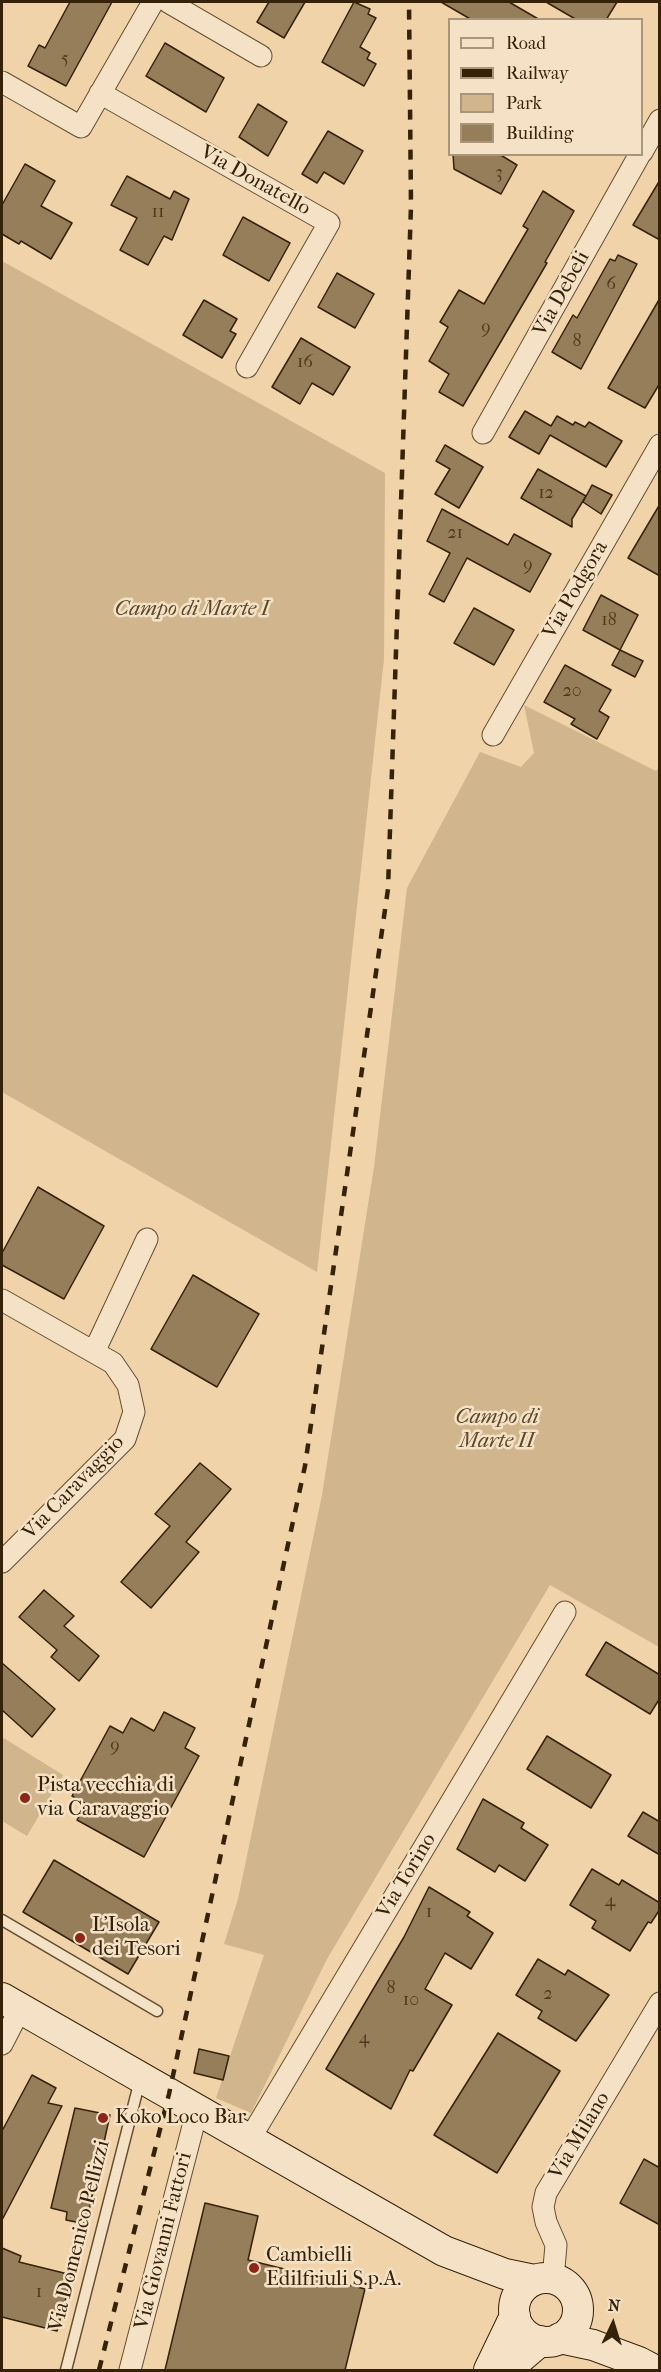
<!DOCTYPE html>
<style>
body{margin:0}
#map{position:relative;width:661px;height:2372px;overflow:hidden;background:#f0d3a8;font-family:"IM FELL French Canon",serif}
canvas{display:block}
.frame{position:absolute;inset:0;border:3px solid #362208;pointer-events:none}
.legend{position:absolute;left:448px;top:18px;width:195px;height:138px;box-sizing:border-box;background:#f5e2c6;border:2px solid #a9957a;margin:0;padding:8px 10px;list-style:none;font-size:18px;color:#362208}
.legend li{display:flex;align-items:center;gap:12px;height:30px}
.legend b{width:30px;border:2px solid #a9957a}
.north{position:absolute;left:583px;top:2294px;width:60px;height:60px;-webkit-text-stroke:4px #f5e2c6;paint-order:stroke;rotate:4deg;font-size:16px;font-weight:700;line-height:24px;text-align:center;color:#362208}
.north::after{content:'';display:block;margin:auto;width:21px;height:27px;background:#362208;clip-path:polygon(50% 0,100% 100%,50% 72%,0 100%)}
</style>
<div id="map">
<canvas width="661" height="2372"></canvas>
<div class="frame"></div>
<ul class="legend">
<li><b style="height:8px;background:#f5e2c6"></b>Road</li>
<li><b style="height:8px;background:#362208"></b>Railway</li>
<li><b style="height:16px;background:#d0b58d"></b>Park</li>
<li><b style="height:16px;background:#977e5b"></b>Building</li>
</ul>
<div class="north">N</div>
</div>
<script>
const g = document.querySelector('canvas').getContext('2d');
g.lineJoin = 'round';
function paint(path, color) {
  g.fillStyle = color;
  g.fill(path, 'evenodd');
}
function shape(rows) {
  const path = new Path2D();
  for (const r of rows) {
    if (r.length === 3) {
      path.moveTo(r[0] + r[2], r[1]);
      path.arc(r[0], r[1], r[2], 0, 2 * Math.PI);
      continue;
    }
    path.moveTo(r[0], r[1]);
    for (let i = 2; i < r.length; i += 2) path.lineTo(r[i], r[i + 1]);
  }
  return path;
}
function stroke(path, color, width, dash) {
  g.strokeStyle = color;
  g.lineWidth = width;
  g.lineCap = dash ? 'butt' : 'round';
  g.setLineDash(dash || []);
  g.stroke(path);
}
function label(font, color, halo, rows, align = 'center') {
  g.font = font + ' "IM FELL French Canon",serif';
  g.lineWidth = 5;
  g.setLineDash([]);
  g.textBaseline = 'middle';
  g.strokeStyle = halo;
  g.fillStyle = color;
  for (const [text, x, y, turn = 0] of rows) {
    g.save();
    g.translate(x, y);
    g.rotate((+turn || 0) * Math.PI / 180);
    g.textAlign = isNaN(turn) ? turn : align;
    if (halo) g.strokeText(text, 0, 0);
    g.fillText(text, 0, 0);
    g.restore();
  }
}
const green = shape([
 [2,261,385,473,384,659,317,1272,2,1092],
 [524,705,656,771,659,767,659,1647,550,1585,327,1959,251,2113,216,2098,264,1955,224,1944,238,1899,322,1495,374,1167,407,888,480,752,521,767,534,753],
 [2,1737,63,1775,27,1836,2,1821]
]);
const building = shape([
 [70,2,112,2,66,86,28,66,39,45,45,48,70,2],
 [269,2,305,2,284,38,257,22,269,2],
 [354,2,370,9,368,14,376,18,360,47,370,53,367,59,376,64,364,86,322,62,354,2],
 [441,2,509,2,540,20,472,20,441,2],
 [546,2,617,2,606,20,577,20,546,2],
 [165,43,224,78,206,112,146,76,165,43],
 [258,104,287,122,268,156,239,137,258,104],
 [328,131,363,151,344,184,324,172,317,183,302,174,328,131],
 [453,154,499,154,517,165,501,194,454,169,453,154],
 [25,164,55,181,41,206,72,223,51,259,21,241,19,244,2,234,2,205,25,164],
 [127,176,170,199,174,191,189,199,172,240,164,236,148,265,120,250,137,218,111,205,127,176],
 [660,180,660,240,633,225,660,180],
 [543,191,574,211,545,262,547,263,463,406,439,392,449,374,429,361,448,327,440,322,459,290,484,304,528,229,523,226,543,191],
 [243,217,290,243,269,281,223,255,243,217],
 [618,255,637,264,581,369,552,352,573,315,577,318,610,259,615,261,618,255],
 [337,273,374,294,355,328,318,307,337,273],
 [660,298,660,383,645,408,608,388,660,298],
 [204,300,237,319,230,331,236,334,222,358,183,335,204,300],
 [301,338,350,367,333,395,312,383,300,404,272,387,301,338],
 [525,411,551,426,557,416,573,425,575,422,585,427,589,422,622,441,606,467,550,435,539,454,509,437,525,411],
 [445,445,483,467,459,508,435,494,450,469,436,461,445,445],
 [538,469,586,496,572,519,572,527,521,498,538,469],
 [592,485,612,495,601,514,583,502,592,485],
 [660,504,660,576,628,558,660,504],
 [442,509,508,545,514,534,551,554,530,592,467,558,444,602,429,594,450,553,427,541,442,509],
 [601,595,638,615,620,650,583,630,601,595],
 [474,608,514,630,494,665,454,643,474,608],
 [620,650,643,661,635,677,612,665,620,650],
 [565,665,611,690,599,711,609,717,597,739,571,724,575,719,544,702,565,665],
 [38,1187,104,1226,64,1299,2,1265,2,1253,38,1187],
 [193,1275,259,1314,217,1387,151,1349,193,1275],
 [200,1463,231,1489,186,1542,199,1552,151,1608,121,1582,170,1526,155,1514,200,1463],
 [44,1590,74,1616,64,1626,99,1656,79,1681,51,1657,57,1650,19,1617,44,1590],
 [606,1642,660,1675,660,1698,650,1714,586,1675,606,1642],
 [2,1663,55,1709,32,1737,2,1710,2,1663],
 [164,1712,195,1728,185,1748,199,1756,144,1857,77,1820,86,1804,72,1796,110,1726,123,1733,131,1718,154,1731,164,1712],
 [547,1736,611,1775,591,1808,527,1769,547,1736],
 [483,1799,524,1823,521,1828,548,1845,525,1881,499,1865,495,1872,457,1849,483,1799],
 [643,1812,660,1822,660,1855,628,1836,643,1812],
 [54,1860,159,1922,128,1974,23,1912,54,1860],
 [592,1869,619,1885,622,1880,660,1903,660,1909,651,1923,648,1922,630,1951,592,1928,596,1921,570,1905,592,1869],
 [429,1887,470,1912,467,1916,493,1933,471,1969,445,1953,425,1989,452,2005,413,2071,410,2070,391,2109,326,2069,404,1937,429,1887],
 [538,1959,565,1975,568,1970,609,1995,576,2041,538,2018,542,2011,516,1995,538,1959],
 [498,2033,560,2071,497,2173,434,2135,498,2033],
 [199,2049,229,2056,223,2080,194,2073,199,2049],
 [32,2075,56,2088,48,2103,62,2106,2,2220,2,2131,32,2075],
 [75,2108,110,2115,86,2224,66,2220,67,2212,51,2208,75,2108],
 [644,2159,660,2168,660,2225,620,2203,644,2159],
 [205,2203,258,2216,248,2260,365,2289,345,2370,165,2370,205,2203],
 [2,2248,21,2256,19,2262,72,2275,57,2331,2,2317,2,2248]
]);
const lane = shape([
 [2,1920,157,2011],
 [66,2370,140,2080]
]);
const street = shape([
 [168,2,261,56],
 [2,82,81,127,153,2],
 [100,93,329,223,247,367],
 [642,152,660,120],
 [483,433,640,154],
 [493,735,660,445],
 [2,1300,113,1363,128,1385,134,1412,125,1439,2,1562],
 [94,1352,147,1239],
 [2,2044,20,2009],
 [249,2140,565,1612],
 [553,2279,556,2245,546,2222,543,2207,546,2193,660,2003],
 [130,2370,197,2111]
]);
const secondary = shape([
 [2,1998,444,2251,505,2274,534,2280],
 [546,2310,32],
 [560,2338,593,2345,639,2362,654,2370],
 [489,2370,515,2316],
 [506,2370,540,2341]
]);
const rail = shape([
 [99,2370,169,2094,305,1466,388,889,411,206,409,2]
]);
const markers = [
 [25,1798,6,"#8f2418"],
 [80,1938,6,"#8f2418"],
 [103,2118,6,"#8f2418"],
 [254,2268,6,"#8f2418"]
];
const numberNames = [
 ["5",65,60],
 ["3",499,174],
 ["11",158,213],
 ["6",611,285],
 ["9",486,329],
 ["8",577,342],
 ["16",305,363],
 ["12",546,494],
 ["21",455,534],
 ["9",528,566],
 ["18",609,621],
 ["20",572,692],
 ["9",115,1747],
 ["4",610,1902],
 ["1",429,1913],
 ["8",391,1989],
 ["2",548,1995],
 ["10",411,2001],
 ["4",364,2039],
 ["1",39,2293]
];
const streetNames = [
 ["Via Donatello",255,181,29],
 ["Via Debeli",562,294,-61],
 ["Via Podgora",576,590,-60],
 ["Via Caravaggio",74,1488,-46],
 ["Via Torino",407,1876,-59],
 ["Via Milano",580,2136,-59],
 ["Via Domenico Pellizzi",80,2236,-76],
 ["Via Giovanni Fattori",164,2241,-76]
];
const parkNames = [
 ["Campo di Marte I",192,610],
 ["Campo di",497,1418],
 ["Marte II",497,1442]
];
const poiNames = [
 ["Pista vecchia di",37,1786],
 ["via Caravaggio",37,1810],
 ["L'Isola",92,1926],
 ["dei Tesori",92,1950],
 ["Koko Loco Bar",115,2118],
 ["Cambielli",266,2256],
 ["Edilfriuli S.p.A.",266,2280]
];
paint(green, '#d0b58d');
paint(building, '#977e5b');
stroke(building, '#362208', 1.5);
stroke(lane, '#644e30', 13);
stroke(street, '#644e30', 23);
stroke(secondary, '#362208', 32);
stroke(lane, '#f5e2c6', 10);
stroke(street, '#f5e2c6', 21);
stroke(secondary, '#f5e2c6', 30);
stroke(rail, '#362208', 4.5, [10, 10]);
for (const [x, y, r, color] of markers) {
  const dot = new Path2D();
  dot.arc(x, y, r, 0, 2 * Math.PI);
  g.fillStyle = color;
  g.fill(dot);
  stroke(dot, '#f5e2c6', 2);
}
label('18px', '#4e391d', null, numberNames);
label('21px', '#362208', '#f5e2c6', streetNames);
label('italic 21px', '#5c4729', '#f5e2c6', parkNames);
label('21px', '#362208', '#f5e2c6', poiNames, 'left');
</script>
